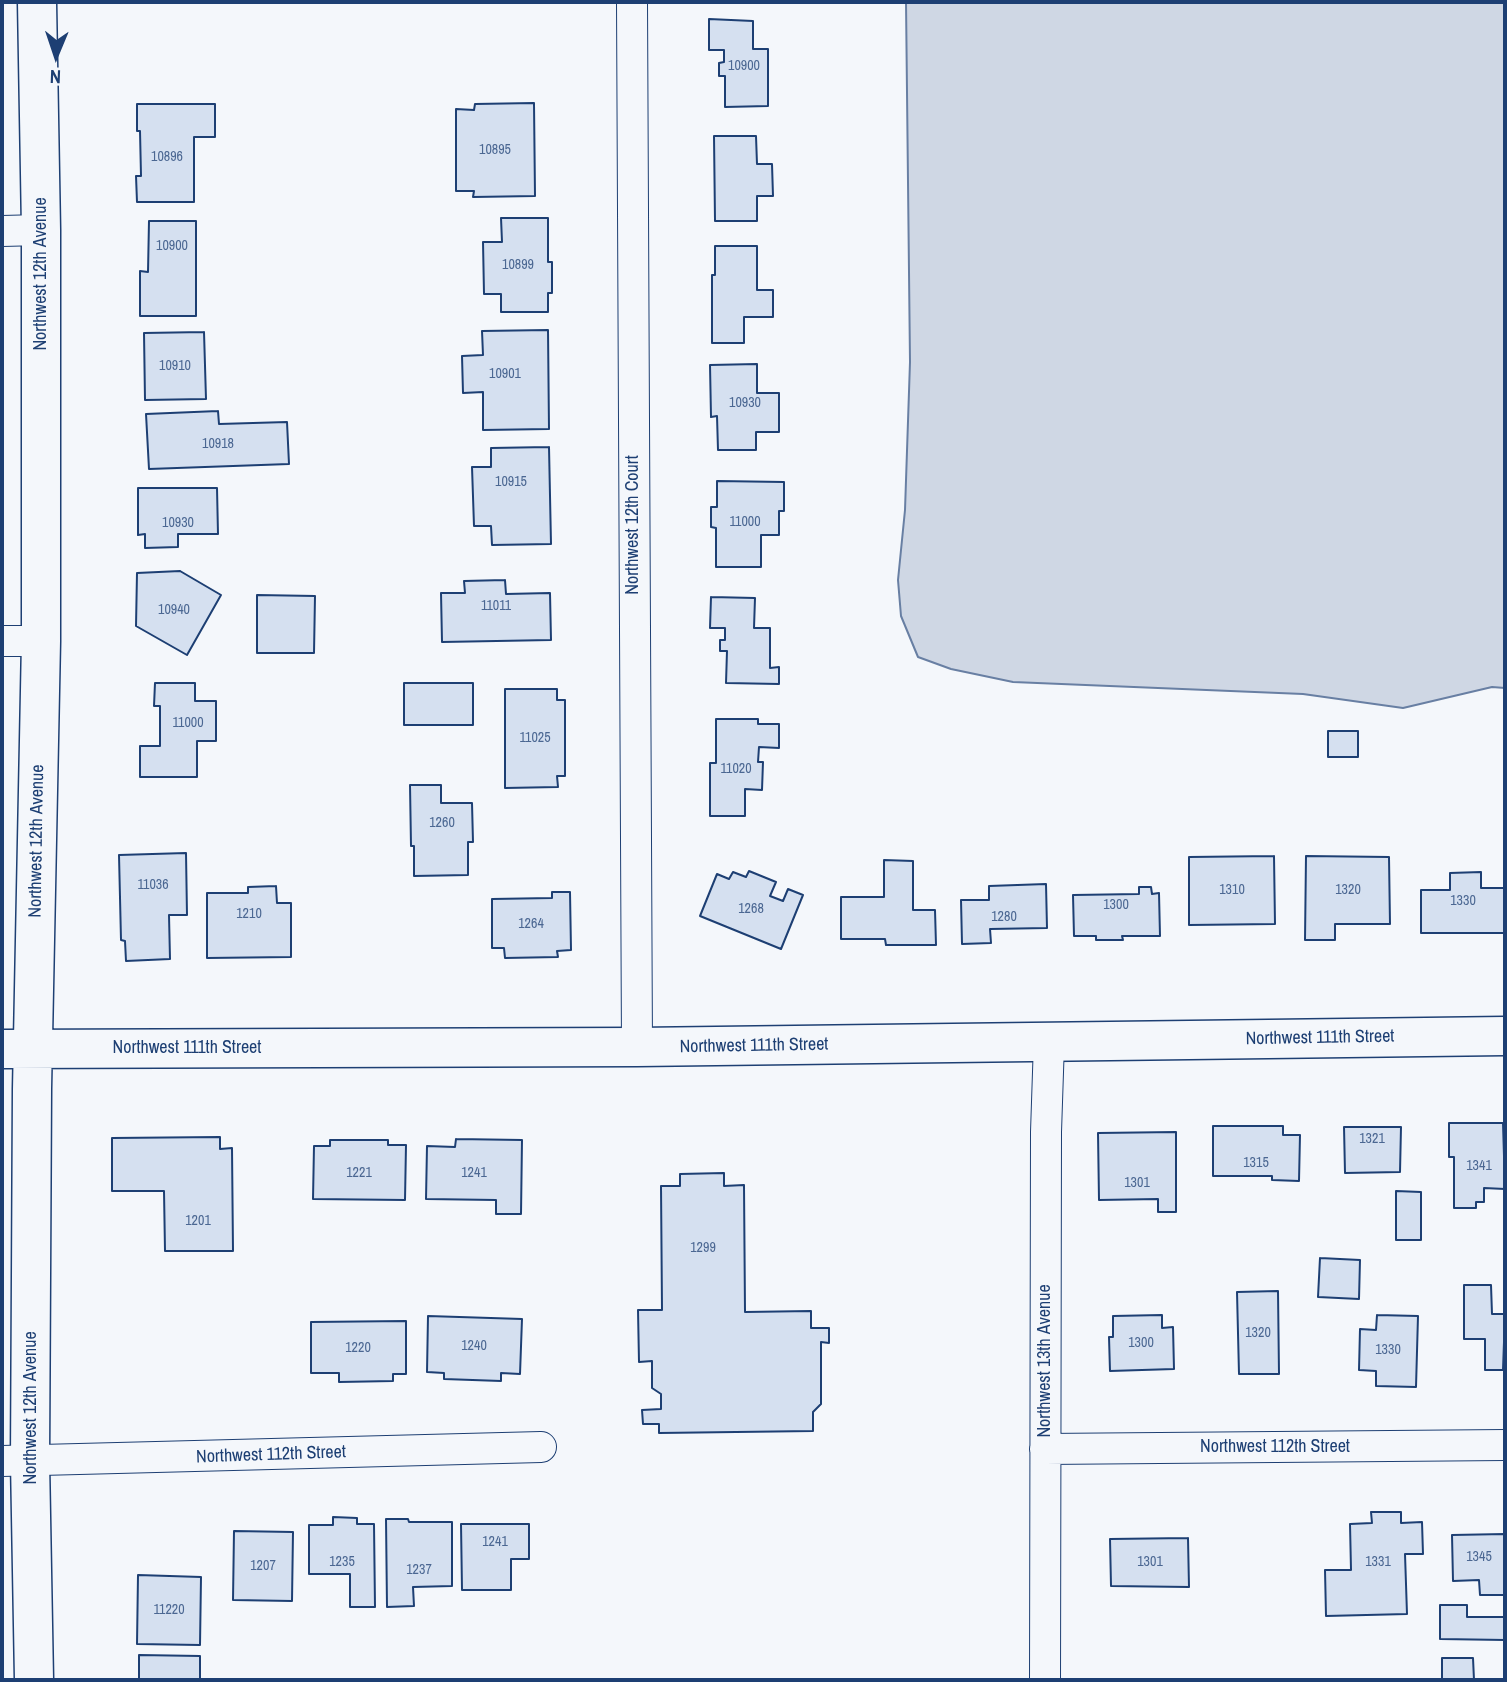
<!DOCTYPE html>
<style>
body{margin:0}
#map{position:relative;width:1507px;height:1682px;overflow:hidden;background:#f4f7fb;font-family:"Archivo Narrow",sans-serif}
canvas{display:block}
.frame{position:absolute;inset:0;border:4px solid #1d3f73;pointer-events:none}
.north{position:absolute;left:21px;top:21px;width:70px;height:70px;-webkit-text-stroke:5px #f4f7fb;paint-order:stroke;rotate:182deg;font-size:19px;font-weight:700;line-height:28px;text-align:center;color:#1d3f73}
.north::after{content:'';display:block;margin:auto;width:24px;height:32px;background:#1d3f73;clip-path:polygon(50% 0,100% 100%,50% 72%,0 100%)}
</style>
<div id="map">
<canvas width="1507" height="1682"></canvas>
<div class="frame"></div>
<div class="north">N</div>
</div>
<script>
const g = document.querySelector('canvas').getContext('2d');
g.lineJoin = 'round';
function paint(path, color) {
  g.fillStyle = color;
  g.fill(path, 'evenodd');
}
function shape(rows) {
  const path = new Path2D();
  for (const r of rows) {
    path.moveTo(r[0], r[1]);
    for (let i = 2; i < r.length; i += 2) path.lineTo(r[i], r[i + 1]);
  }
  return path;
}
function stroke(path, color, width, dash) {
  g.strokeStyle = color;
  g.lineWidth = width;
  g.lineCap = dash ? 'butt' : 'round';
  g.setLineDash(dash || []);
  g.stroke(path);
}
function label(font, color, halo, rows, align = 'center') {
  g.font = font + ' "Archivo Narrow",sans-serif';
  g.lineWidth = 5;
  g.setLineDash([]);
  g.textBaseline = 'middle';
  g.strokeStyle = halo;
  g.fillStyle = color;
  for (const [text, x, y, turn = 0] of rows) {
    g.save();
    g.translate(x, y);
    g.rotate((+turn || 0) * Math.PI / 180);
    g.textAlign = isNaN(turn) ? turn : align;
    if (halo) g.strokeText(text, 0, 0);
    g.fillText(text, 0, 0);
    g.restore();
  }
}
const water = shape([
 [906,2,1505,2,1505,688,1492,687,1403,708,1303,694,1013,682,951,669,918,657,901,616,898,580,905,510,910,362,906,2]
]);
const building = shape([
 [709,19,753,21,753,49,768,49,768,106,725,107,725,76,719,76,719,63,724,62,724,50,709,50,709,19],
 [534,103,535,196,473,197,474,191,456,191,456,109,474,110,475,104,534,103],
 [137,104,215,104,215,137,194,137,194,202,137,202,136,176,141,176,140,131,137,131,137,104],
 [714,136,756,136,757,164,772,164,773,196,757,196,757,221,715,221,714,136],
 [501,218,548,218,548,262,552,262,552,293,548,293,548,312,501,312,501,294,484,294,483,242,502,242,501,218],
 [149,221,196,221,196,316,140,316,140,271,148,272,149,221],
 [715,246,757,246,757,290,773,290,773,317,744,317,744,343,712,343,712,275,715,275,715,246],
 [548,330,549,429,483,430,483,392,463,393,462,356,483,355,482,331,548,330],
 [204,332,206,399,145,400,144,333,204,332],
 [757,364,757,393,779,393,779,432,756,432,756,450,718,450,717,416,711,417,710,365,757,364],
 [218,411,219,424,287,422,289,464,149,469,146,414,218,411],
 [549,447,551,544,492,545,491,526,474,526,472,467,491,467,491,448,549,447],
 [717,481,784,482,784,511,779,511,779,535,761,535,761,567,716,567,716,528,711,527,711,507,717,507,717,481],
 [138,488,217,488,218,534,178,534,178,547,145,548,145,534,138,535,138,488],
 [180,571,221,595,187,655,136,626,137,573,180,571],
 [505,580,506,594,550,593,551,640,442,642,441,593,465,593,464,581,505,580],
 [257,595,315,596,314,653,257,653,257,595],
 [711,597,755,598,754,628,770,628,770,668,779,667,779,684,726,683,727,651,720,651,720,640,725,640,725,628,710,628,711,597],
 [155,683,195,683,195,701,216,701,216,741,197,741,197,777,140,777,140,746,160,746,160,706,154,706,155,683],
 [404,683,473,683,473,725,404,725,404,683],
 [505,689,557,689,557,700,565,700,565,776,557,776,558,787,505,788,505,689],
 [716,719,758,719,758,724,779,724,779,748,759,747,758,762,763,762,762,790,745,789,745,816,710,816,710,763,716,763,716,719],
 [1328,731,1358,731,1358,757,1328,757,1328,731],
 [410,785,441,785,441,803,472,803,473,842,468,842,468,875,414,876,414,846,411,846,410,785],
 [186,853,187,915,169,915,170,959,126,961,125,941,121,940,119,855,186,853],
 [1274,856,1275,924,1189,925,1189,857,1274,856],
 [1306,856,1389,857,1390,924,1335,924,1335,940,1305,940,1306,856],
 [884,860,913,861,913,910,935,910,936,945,886,945,885,939,841,939,841,897,884,897,884,860],
 [749,871,776,882,770,896,783,901,788,889,803,895,781,949,700,916,717,874,729,879,733,872,746,877,749,871],
 [1481,872,1481,888,1505,888,1505,933,1421,933,1421,890,1450,890,1450,873,1481,872],
 [1046,884,1047,928,990,929,991,943,962,944,961,900,989,900,989,886,1046,884],
 [276,886,277,903,291,903,291,957,207,958,207,893,248,893,248,887,276,886],
 [1139,887,1151,887,1152,894,1159,893,1160,936,1122,936,1123,940,1096,940,1096,936,1074,936,1073,895,1139,894,1139,887],
 [552,892,570,892,571,950,557,951,558,957,505,958,504,948,492,948,492,899,552,898,552,892],
 [1449,1123,1503,1123,1505,1189,1484,1188,1484,1202,1476,1202,1476,1208,1454,1208,1454,1157,1449,1157,1449,1123],
 [1213,1126,1283,1126,1283,1135,1300,1135,1299,1181,1272,1180,1272,1176,1213,1176,1213,1126],
 [1344,1127,1401,1127,1400,1172,1345,1173,1344,1127],
 [1176,1132,1176,1212,1158,1212,1158,1199,1099,1200,1098,1133,1176,1132],
 [220,1137,220,1149,232,1148,233,1251,165,1251,164,1191,112,1191,112,1138,220,1137],
 [456,1139,522,1140,521,1214,496,1214,496,1200,426,1199,427,1146,455,1147,456,1139],
 [330,1140,388,1140,388,1145,406,1145,405,1200,313,1199,314,1146,330,1146,330,1140],
 [724,1173,724,1186,744,1185,745,1312,811,1311,811,1328,829,1328,829,1343,821,1342,821,1404,813,1412,813,1431,659,1433,659,1424,643,1424,642,1410,661,1409,661,1394,652,1388,652,1361,639,1362,638,1310,662,1310,661,1186,680,1186,680,1174,724,1173],
 [1396,1191,1421,1192,1421,1240,1396,1240,1396,1191],
 [1320,1258,1360,1260,1359,1299,1318,1297,1320,1258],
 [1464,1285,1491,1285,1492,1314,1505,1314,1503,1370,1485,1370,1485,1339,1464,1339,1464,1285],
 [1278,1291,1279,1374,1239,1374,1237,1292,1278,1291],
 [1162,1315,1162,1328,1173,1327,1174,1369,1110,1371,1109,1337,1113,1337,1113,1316,1162,1315],
 [1377,1315,1418,1316,1416,1387,1376,1386,1376,1371,1359,1370,1360,1329,1376,1330,1377,1315],
 [428,1316,522,1319,520,1374,501,1373,501,1381,444,1379,444,1373,427,1372,428,1316],
 [406,1321,406,1374,393,1374,393,1381,339,1382,339,1373,311,1373,311,1322,406,1321],
 [1371,1512,1401,1512,1401,1523,1422,1522,1423,1554,1405,1554,1407,1614,1326,1616,1325,1570,1351,1570,1350,1524,1372,1523,1371,1512],
 [333,1517,357,1518,357,1524,374,1524,375,1607,350,1607,350,1574,309,1574,309,1525,333,1525,333,1517],
 [386,1519,408,1519,409,1522,452,1522,452,1586,413,1587,414,1606,387,1607,386,1519],
 [461,1524,529,1524,529,1559,511,1559,511,1590,462,1590,461,1524],
 [234,1531,293,1532,292,1601,233,1600,234,1531],
 [1505,1534,1504,1595,1480,1595,1479,1580,1453,1581,1452,1535,1505,1534],
 [1188,1538,1189,1587,1111,1586,1110,1539,1188,1538],
 [138,1575,201,1577,200,1645,137,1644,138,1575],
 [1440,1605,1467,1605,1467,1617,1505,1617,1505,1640,1440,1639,1440,1605],
 [139,1655,200,1656,200,1680,139,1680,139,1655],
 [1442,1658,1473,1658,1474,1680,1442,1680,1442,1658]
]);
const minor = shape([
 [632,2,637,1047],
 [2,231,41,230],
 [2,641,41,641],
 [1045,1449,1505,1445],
 [2,1461,541,1447],
 [1045,1680,1046,1132,1049,1042]
]);
const tertiary = shape([
 [2,1049,637,1047,1505,1036],
 [34,1680,30,1461,32,1089,41,641,41,230,37,2]
]);
const numberNames = [
 ["10900",744,66],
 ["10895",495,150],
 ["10896",167,157],
 ["10900",172,246],
 ["10899",518,265],
 ["10910",175,366],
 ["10901",505,374],
 ["10930",745,403],
 ["10918",218,444],
 ["10915",511,482],
 ["11000",745,522],
 ["10930",178,523],
 ["11011",496,606],
 ["10940",174,610],
 ["11000",188,723],
 ["11025",535,738],
 ["11020",736,769],
 ["1260",442,823],
 ["11036",153,885],
 ["1310",1232,890],
 ["1320",1348,890],
 ["1330",1463,901],
 ["1300",1116,905],
 ["1268",751,909],
 ["1210",249,914],
 ["1280",1004,917],
 ["1264",531,924],
 ["1321",1372,1139],
 ["1315",1256,1163],
 ["1341",1479,1166],
 ["1221",359,1173],
 ["1241",474,1173],
 ["1301",1137,1183],
 ["1201",198,1221],
 ["1299",703,1248],
 ["1320",1258,1333],
 ["1300",1141,1343],
 ["1240",474,1346],
 ["1220",358,1348],
 ["1330",1388,1350],
 ["1241",495,1542],
 ["1345",1479,1557],
 ["1235",342,1562],
 ["1301",1150,1562],
 ["1331",1378,1562],
 ["1207",263,1566],
 ["1237",419,1570],
 ["11220",169,1610]
];
const streetNames = [
 ["Northwest 12th Avenue",41,274,-90],
 ["Northwest 12th Court",633,525,-90],
 ["Northwest 12th Avenue",37,841,-89],
 ["Northwest 111th Street",1320,1038,-1],
 ["Northwest 111th Street",754,1046,-1],
 ["Northwest 111th Street",187,1048],
 ["Northwest 13th Avenue",1045,1361,-90],
 ["Northwest 12th Avenue",31,1408,-90],
 ["Northwest 112th Street",1275,1447],
 ["Northwest 112th Street",271,1455,-2]
];
paint(water, '#cfd7e4');
stroke(water, '#687fa3', 2);
paint(building, '#d5e0f0');
stroke(building, '#1d3f73', 2);
stroke(minor, '#1d3f73', 32);
stroke(tertiary, '#1d3f73', 41);
stroke(minor, '#f4f7fb', 30);
stroke(tertiary, '#f4f7fb', 38);
label('14px', '#4b6792', null, numberNames);
label('18px', '#1d3f73', '#f4f7fb', streetNames);
</script>
